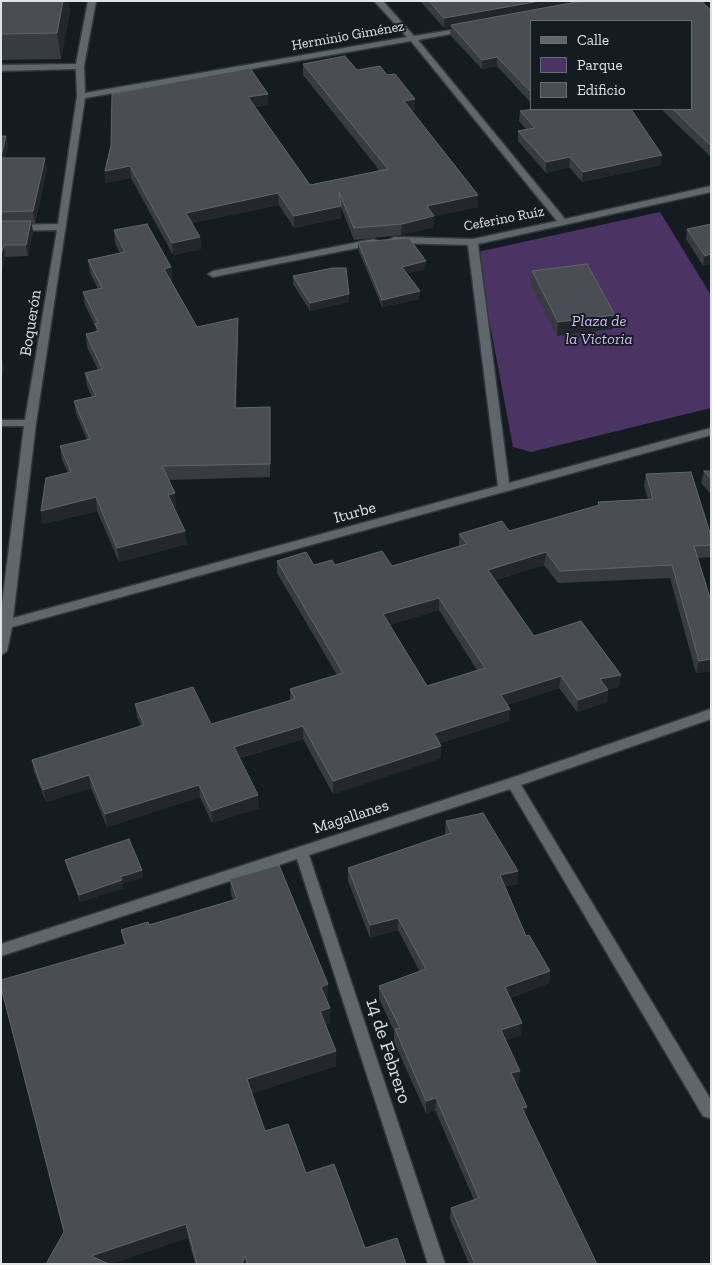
<!DOCTYPE html>
<meta charset="utf-8">
<style>
body{margin:0}
#map{position:relative;width:712px;height:1265px;overflow:hidden;background:#151c21;font-family:"Zilla Slab",serif}
canvas{display:block}
.frame{position:absolute;inset:0;border:2px solid #dfe4e8;pointer-events:none}
.legend{position:absolute;left:530px;top:20px;width:162px;height:90px;box-sizing:border-box;background:#151c21;border:1px solid #666c71;margin:0;padding:6px 9px;list-style:none;font-size:15px;color:#dfe4e8}
.legend li{display:flex;align-items:center;gap:10px;height:25px}
.legend b{width:25px;border:1px solid #666c71}
</style>
<div id="map">
<canvas width="712" height="1265"></canvas>
<div class="frame"></div>
<ul class="legend">
<li><b style="height:6px;background:#5f676d"></b>Calle</li>
<li><b style="height:14px;background:#4b3363"></b>Parque</li>
<li><b style="height:14px;background:#4a4d53"></b>Edificio</li>
</ul>
</div>
<script>
const g = document.querySelector('canvas').getContext('2d');
g.lineJoin = 'round';
function paint(path, color) {
  g.fillStyle = color;
  g.fill(path, 'evenodd');
}
function shape(rows) {
  const path = new Path2D();
  for (const r of rows) {
    path.moveTo(r[0], r[1]);
    for (let i = 2; i < r.length; i += 2) path.lineTo(r[i], r[i + 1]);
  }
  return path;
}
function stroke(path, color, width, dash) {
  g.strokeStyle = color;
  g.lineWidth = width;
  g.lineCap = dash ? 'butt' : 'round';
  g.setLineDash(dash || []);
  g.stroke(path);
}
function label(font, color, halo, rows, align = 'center') {
  g.font = font + ' "Zilla Slab",serif';
  g.lineWidth = 4;
  g.setLineDash([]);
  g.textBaseline = 'middle';
  g.strokeStyle = halo;
  g.fillStyle = color;
  for (const [text, x, y, turn = 0] of rows) {
    g.save();
    g.translate(x, y);
    g.rotate((+turn || 0) * Math.PI / 180);
    g.textAlign = isNaN(turn) ? turn : align;
    if (halo) g.strokeText(text, 0, 0);
    g.fillText(text, 0, 0);
    g.restore();
  }
}
const green = shape([
 [660,212,711,295,711,408,531,452,513,447,477,255,482,251]
]);
const minor = shape([
 [88,1,96,1,84,66,85,93,407,37,374,1,383,1,414,36,470,27,470,31,467,31,418,40,565,219,711,186,711,192,478,244,509,483,711,428,711,435,12,627,7,651,1,655,1,612,24,426,1,426,1,420,25,420,57,230,1,231,1,225,58,224,77,96,76,69,1,71,1,65,76,64,88,1],
 [411,41,557,221,473,239,394,237,389,240,394,243,468,245,498,486,13,618,36,423,85,98,411,41],
 [374,239,379,242,377,244,213,277,208,274,213,271,374,239],
 [711,709,711,719,521,785,711,1100,711,1117,709,1118,703,1116,510,789,309,855,445,1264,428,1264,297,859,1,956,1,944,508,779,711,709]
]);
const wall = shape([
 [1,1,68,1,70,10,61,59,1,60],
 [420,1,701,1,711,10,711,157,661,109,691,109,691,21,531,21,531,103,497,66,482,69,450,35,451,27,444,28],
 [303,64,357,70,415,110,411,111,478,207,434,216,434,227,401,235,354,240,341,207,341,218,294,228,279,205,192,223,200,237,201,249,173,255,131,178,106,183,105,171,268,94,268,105,255,107,310,185,380,171,303,75],
 [520,111,661,165,582,182,569,167,546,173,518,141,518,131,526,129,519,121],
 [1,136,6,136,8,147,5,158,47,169,35,223,32,223,33,232,28,256,5,257,1,276],
 [711,224,703,266,686,239,687,229],
 [114,230,171,267,172,280,171,281,197,327,238,331,236,408,270,407,271,421,270,477,169,480,176,507,174,507,187,544,119,562,97,511,43,524,41,511,68,473,62,460,60,446,87,440,76,414,74,401,92,397,87,386,85,373,98,370,87,347,86,334,96,332,96,328,85,305,83,292,98,289,90,273,88,260,120,253,115,243],
 [358,242,425,269,407,273,419,299,382,307,358,249],
 [532,271,613,329,557,336,531,286],
 [293,276,349,302,310,311,293,284],
 [704,471,711,471,711,494,701,483],
 [646,474,711,536,711,557,698,558,711,601,711,671,696,673,670,578,558,583,544,565,495,580,534,636,621,675,619,687,608,689,607,702,577,712,559,688,507,705,509,721,440,743,441,758,333,794,303,739,240,758,259,808,212,823,200,797,107,827,91,788,46,802,34,772,32,760,141,726,137,717,135,704,211,724,290,701,290,689,337,675,277,573,277,561,314,565,392,566,459,546,459,534,509,531,598,506,598,502,648,499,644,486],
 [439,610,477,670,427,686,389,625],
 [446,821,517,884,505,886,526,936,550,971,549,983,510,998,521,1035,506,1040,519,1083,516,1084,525,1115,597,1264,469,1264,450,1219,451,1208,474,1200,435,1110,426,1113,394,1042,394,1031,379,999,379,986,420,972,398,930,370,938,348,881,348,868,445,835],
 [65,860,142,870,143,877,122,884,123,888,80,902,67,867],
 [230,879,328,1000,327,1000,330,1023,326,1024,336,1066,251,1093,265,1131,306,1173,365,1248,406,1264,195,1264,188,1238,124,945,121,930,149,925,233,900,231,895]
]);
const shadedWall = shape([
 [63,1,68,1,70,10,61,59,57,33],
 [540,1,592,1,451,25,451,27,444,28,444,18],
 [497,57,497,66,482,69,482,60],
 [268,94,268,105,249,108,248,97],
 [415,99,415,110,403,112,404,101],
 [6,136,8,147,2,169,1,156],
 [662,155,661,165,582,182,583,172],
 [570,157,569,167,546,173,546,162],
 [45,158,47,169,35,223,33,211],
 [130,166,131,178,106,183,105,171],
 [278,193,279,205,187,224,186,213],
 [478,195,478,207,434,216,434,227,401,235,402,224,427,206],
 [341,206,341,218,294,228,294,216],
 [31,221,33,232,28,256,26,245],
 [200,237,201,249,173,255,172,243],
 [4,245,5,257,1,276,1,255],
 [711,254,711,264,703,266,705,256],
 [426,261,425,269,402,274,402,267],
 [171,267,172,280,166,282,164,269],
 [420,291,419,299,382,307,382,300],
 [349,294,349,302,310,311,310,303],
 [615,315,613,329,557,336,558,322],
 [238,318,238,331,235,421,235,408],
 [2,356,4,369,1,382,1,358],
 [270,407,271,421,270,477],
 [175,493,176,507,170,508,168,495],
 [96,497,97,511,43,524,41,511],
 [185,531,187,544,119,562,117,548],
 [546,552,544,565,487,582,488,570],
 [439,598,439,610,383,627,383,614],
 [711,659,711,671,696,673,699,661],
 [621,675,619,687,599,691,600,679],
 [561,676,559,688,500,707,501,695],
 [608,690,607,702,577,712,578,700],
 [510,709,509,721,433,745,434,733],
 [303,726,303,739,235,759,234,747],
 [441,746,441,758,333,794,333,781],
 [89,775,91,788,46,802,43,790],
 [199,785,200,797,107,827,105,814],
 [258,795,259,808,212,823,211,811],
 [142,870,143,877,122,884,123,888,80,902,79,895,120,877],
 [518,871,517,884,499,888,500,875],
 [398,918,398,930,370,938,370,925],
 [550,971,549,983,503,1000,505,987],
 [328,984,328,1000,321,1002,321,987],
 [330,1008,330,1023,321,1026,320,1011],
 [522,1023,521,1035,500,1042,501,1030],
 [336,1051,336,1066,248,1095,247,1079],
 [520,1071,519,1083,509,1086,511,1073],
 [436,1098,435,1110,426,1113,426,1101],
 [527,1107,525,1119,522,1108],
 [186,1224,188,1238,112,1264,92,1264,91,1256],
 [245,1256,246,1264,242,1264]
]);
const building = shape([
 [1,1,63,1,57,33,1,34,1,1],
 [429,1,540,1,444,18,429,1],
 [582,1,701,1,711,10,711,146,673,109,691,109,691,21,531,21,531,92,497,57,482,60,451,25,582,1],
 [345,56,357,70,380,66,387,75,395,74,415,99,404,101,478,195,427,206,434,216,402,224,354,228,339,192,341,206,294,216,278,193,186,213,200,237,172,243,130,166,105,171,111,145,112,94,250,68,268,94,248,97,310,185,388,169,303,64,345,56],
 [533,109,631,109,662,155,583,172,570,157,546,162,518,131,535,128,520,111,533,109],
 [1,136,6,136,1,156,1,136],
 [1,158,45,158,33,211,1,212,1,158],
 [1,221,31,221,26,245,4,245,1,255,1,221],
 [147,224,171,267,164,269,197,327,238,318,235,408,270,407,270,464,162,466,175,493,168,495,185,531,117,548,96,497,41,511,46,478,71,472,60,446,90,439,74,401,96,396,85,373,102,369,86,334,99,331,95,324,98,323,83,292,102,288,88,260,125,252,114,230,147,224],
 [711,224,711,254,705,256,687,229,711,224],
 [409,238,426,261,402,267,420,291,382,300,358,242,409,238],
 [587,264,615,315,558,322,532,271,587,264],
 [333,268,346,268,349,294,310,303,293,276,333,268],
 [704,471,711,471,711,479,704,471],
 [691,472,711,536,711,545,694,546,711,601,711,659,699,661,672,565,560,571,546,552,488,570,534,636,581,621,621,675,600,679,608,690,578,700,561,676,501,695,510,709,434,733,441,746,333,781,303,726,234,747,258,795,211,811,199,785,105,814,89,775,43,790,32,760,144,725,135,704,193,687,211,724,295,699,290,689,343,673,277,561,306,552,314,565,332,560,335,565,382,551,392,566,467,544,459,534,502,521,509,531,599,505,598,502,653,499,646,474,691,472],
 [439,598,485,668,427,686,383,614,439,598],
 [483,813,518,871,500,875,526,936,529,935,550,971,505,987,522,1023,501,1030,520,1071,511,1073,527,1107,522,1108,597,1264,475,1264,451,1208,479,1198,436,1098,426,1101,395,1029,400,1028,379,986,426,969,398,918,370,925,348,868,451,833,446,821,483,813],
 [129,839,142,870,120,877,122,880,79,895,65,860,129,839],
 [279,865,328,984,321,987,330,1008,320,1011,336,1051,247,1079,265,1131,288,1124,306,1173,334,1164,365,1248,397,1238,406,1264,248,1264,245,1256,242,1264,197,1264,186,1224,91,1256,109,1264,46,1264,64,1232,1,987,1,980,126,944,121,930,148,922,149,925,237,899,230,879,279,865]
]);
const farStreetnames = [
 ["Herminio Giménez",348,36,-10],
 ["Ceferino Ruíz",504,219,-11]
];
const parkNames = [
 ["Plaza de",599,321],
 ["la Victoria",599,339]
];
const streetNames = [
 ["Boquerón",31,323,-81],
 ["Iturbe",355,513,-15],
 ["Magallanes",351,817,-18]
];
const nearStreetnames = [
 ["14 de Febrero",388,1051,72]
];
paint(green, '#4b3363');
stroke(minor, '#33383b', 3);
paint(minor, '#5f676d');
paint(wall, '#393b42');
paint(shadedWall, '#23272d');
paint(building, '#4a4d53');
stroke(building, '#62656b', 1);
label('14px', '#dfe4e8', '#151c21', farStreetnames);
label('italic 16px', '#d4b8f2', '#151c21', parkNames);
label('16px', '#dfe4e8', '#151c21', streetNames);
label('19px', '#dfe4e8', '#151c21', nearStreetnames);
</script>
